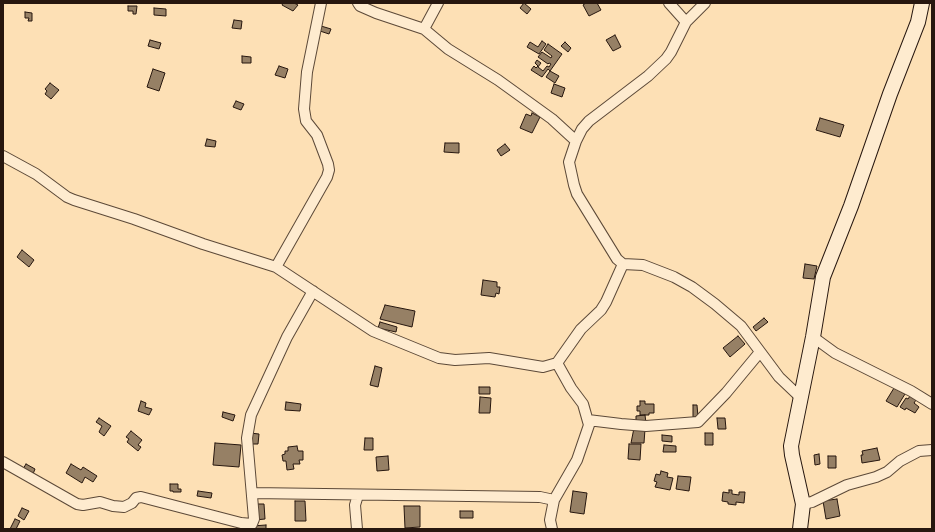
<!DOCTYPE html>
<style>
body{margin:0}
#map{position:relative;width:935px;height:532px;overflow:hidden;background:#fde0b5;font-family:"EB Garamond",serif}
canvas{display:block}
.frame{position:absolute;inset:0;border:4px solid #27170f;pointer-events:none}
</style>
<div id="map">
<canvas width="935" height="532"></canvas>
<div class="frame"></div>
</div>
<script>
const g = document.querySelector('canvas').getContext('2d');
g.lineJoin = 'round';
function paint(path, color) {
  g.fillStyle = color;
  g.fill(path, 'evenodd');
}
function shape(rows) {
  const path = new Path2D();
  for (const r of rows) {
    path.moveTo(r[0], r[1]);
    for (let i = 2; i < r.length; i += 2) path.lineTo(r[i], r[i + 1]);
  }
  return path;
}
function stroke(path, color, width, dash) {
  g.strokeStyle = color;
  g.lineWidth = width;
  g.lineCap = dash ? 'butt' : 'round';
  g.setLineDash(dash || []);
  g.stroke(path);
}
const building = shape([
 [283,3,294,3,298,5,293,11,282,5,283,3],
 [524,3,531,9,527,14,520,8,524,3],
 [586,3,597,3,601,10,589,16,583,5,586,3],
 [128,6,137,6,136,14,133,14,133,11,128,11,128,6],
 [154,8,166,9,166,16,154,15,154,8],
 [25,12,32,13,32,21,28,21,29,18,25,18,25,12],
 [234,20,242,21,241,29,232,28,234,20],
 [321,26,331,29,329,34,320,31,321,26],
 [615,35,621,47,613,51,606,40,615,35],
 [150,40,161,43,159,49,148,46,150,40],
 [542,41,546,44,539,54,527,47,530,42,538,47,542,41],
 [565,42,571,48,568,52,561,46,565,42],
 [548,44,562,54,550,71,548,69,542,77,531,70,534,66,536,68,538,66,535,63,537,60,541,63,538,67,543,71,547,66,549,67,551,64,549,63,548,64,538,57,542,52,551,58,552,56,544,50,548,44],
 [242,56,251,57,251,63,242,63,242,56],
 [279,66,288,69,285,78,275,75,279,66],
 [153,69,165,73,159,91,147,87,153,69],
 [550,71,559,76,555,83,546,77,550,71],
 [50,83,59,90,51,99,45,94,47,91,45,89,50,83],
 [554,84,565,88,562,97,551,93,554,84],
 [236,101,244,104,241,110,233,107,236,101],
 [532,113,540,117,532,133,520,128,526,114,531,116,532,113],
 [820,118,844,125,840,137,816,130,820,118],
 [207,139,216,141,215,147,205,146,207,139],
 [445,143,459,143,459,153,444,152,445,143],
 [505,144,510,150,501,156,497,150,505,144],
 [22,250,34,260,29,267,17,257,22,250],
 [805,264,817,266,814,279,803,278,805,264],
 [483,280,497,282,497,287,500,287,499,294,496,293,495,297,481,295,483,280],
 [385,305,415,311,412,327,380,319,385,305],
 [764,318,768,322,756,331,753,327,764,318],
 [380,322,397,327,396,332,378,328,380,322],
 [738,336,745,344,730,357,723,348,738,336],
 [375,366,382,368,378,387,370,385,375,366],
 [479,387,490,387,490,394,479,394,479,387],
 [894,388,905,394,897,407,886,401,894,388],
 [910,396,916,400,914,403,919,407,915,413,906,408,905,410,900,407,906,398,908,399,910,396],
 [480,397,491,398,490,413,479,413,480,397],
 [141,401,146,403,145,407,152,409,149,415,138,411,141,401],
 [640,401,645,401,645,404,654,404,654,413,649,413,649,415,640,415,640,411,637,411,637,406,640,406,640,401],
 [286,402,301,404,300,411,285,410,286,402],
 [693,405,697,405,698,417,693,417,693,405],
 [223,412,235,415,233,421,222,417,223,412],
 [645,415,646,423,636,424,636,416,645,415],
 [99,418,111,426,104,436,99,432,102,426,96,422,99,418],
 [717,418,725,418,726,429,718,429,717,418],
 [634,428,645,429,644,443,631,443,634,428],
 [131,431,142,440,138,445,141,447,138,451,127,442,129,439,126,437,131,431],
 [250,433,259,434,258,444,249,444,250,433],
 [705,433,713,433,713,445,705,445,705,433],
 [662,435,672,436,672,442,662,441,662,435],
 [365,438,373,438,373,450,364,450,365,438],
 [215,443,241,445,239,467,213,465,215,443],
 [629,444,641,444,640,460,628,459,629,444],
 [664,445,676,446,676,452,663,452,664,445],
 [297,446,298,451,303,451,303,460,299,460,300,464,293,464,294,469,287,470,286,461,283,461,282,455,285,454,285,451,288,451,288,447,297,446],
 [877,448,880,460,862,463,861,455,863,455,862,451,877,448],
 [819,454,820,464,815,465,814,455,819,454],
 [388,456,389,470,377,471,376,457,388,456],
 [828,456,836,456,836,468,828,468,828,456],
 [26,464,35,469,33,474,23,469,26,464],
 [71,464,81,470,83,467,97,476,93,482,85,477,82,483,66,473,71,464],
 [661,471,668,473,667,477,673,478,670,490,655,487,657,482,654,481,656,474,660,475,661,471],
 [678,476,691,477,689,491,676,489,678,476],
 [170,484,178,484,178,489,181,489,181,492,173,492,173,491,170,491,170,484],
 [729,490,732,490,732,494,739,495,739,492,745,492,744,503,736,502,736,505,728,504,728,502,722,501,723,492,729,493,729,490],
 [198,491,212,493,211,498,197,496,198,491],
 [573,491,587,493,584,514,570,512,573,491],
 [837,499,840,516,826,519,823,501,837,499],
 [295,501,305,501,306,521,295,521,295,501],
 [254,504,264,504,265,519,255,520,254,504],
 [404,506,420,506,420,527,405,528,404,506],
 [22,508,29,511,24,520,18,516,22,508],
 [460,511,473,511,473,518,460,518,460,511],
 [15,519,20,521,16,529,10,529,15,519],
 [266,525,266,529,252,529,252,526,266,525]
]);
const minor = shape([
 [358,3,360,6,376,13,424,29,448,49,498,80,552,119,576,141],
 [669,3,686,22],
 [705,3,686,22,671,52,666,59,648,76,589,121,582,129,576,141,569,162,574,185,577,194,617,259,623,264,643,265,674,277,692,287,715,304,741,326,779,377,800,397],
 [424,29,438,3],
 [3,156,36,174,67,197,74,200,134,219,203,244,276,267,373,331,439,358,455,360,489,358,543,367,557,363,581,329,601,310,606,302,623,264],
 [276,267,327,177,329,170,328,164,317,135,306,121,304,109,307,72,321,3],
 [813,337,835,353,911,391,932,404],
 [588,420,621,424,646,426,698,422,726,393,760,352],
 [3,462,77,504,83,505,100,502,113,506,124,507,132,503,136,498,141,497,241,523,252,524,254,519,247,438,251,415,287,337,313,291],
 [252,493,540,497,554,500],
 [803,504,812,502,847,485,876,477,887,472,900,461,919,451,932,450],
 [357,529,355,505,358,495],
 [552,529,550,520,554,500,577,460,589,425,583,404,571,388,557,363]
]);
const secondary = shape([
 [800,529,803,504,792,455,791,446,813,337,823,277,851,206,890,94,918,22,922,3]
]);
paint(building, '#968065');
stroke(building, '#27170f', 1);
stroke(minor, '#5c4938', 12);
stroke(secondary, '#27170f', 16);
stroke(minor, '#feebcf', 10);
stroke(secondary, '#feebcf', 14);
</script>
